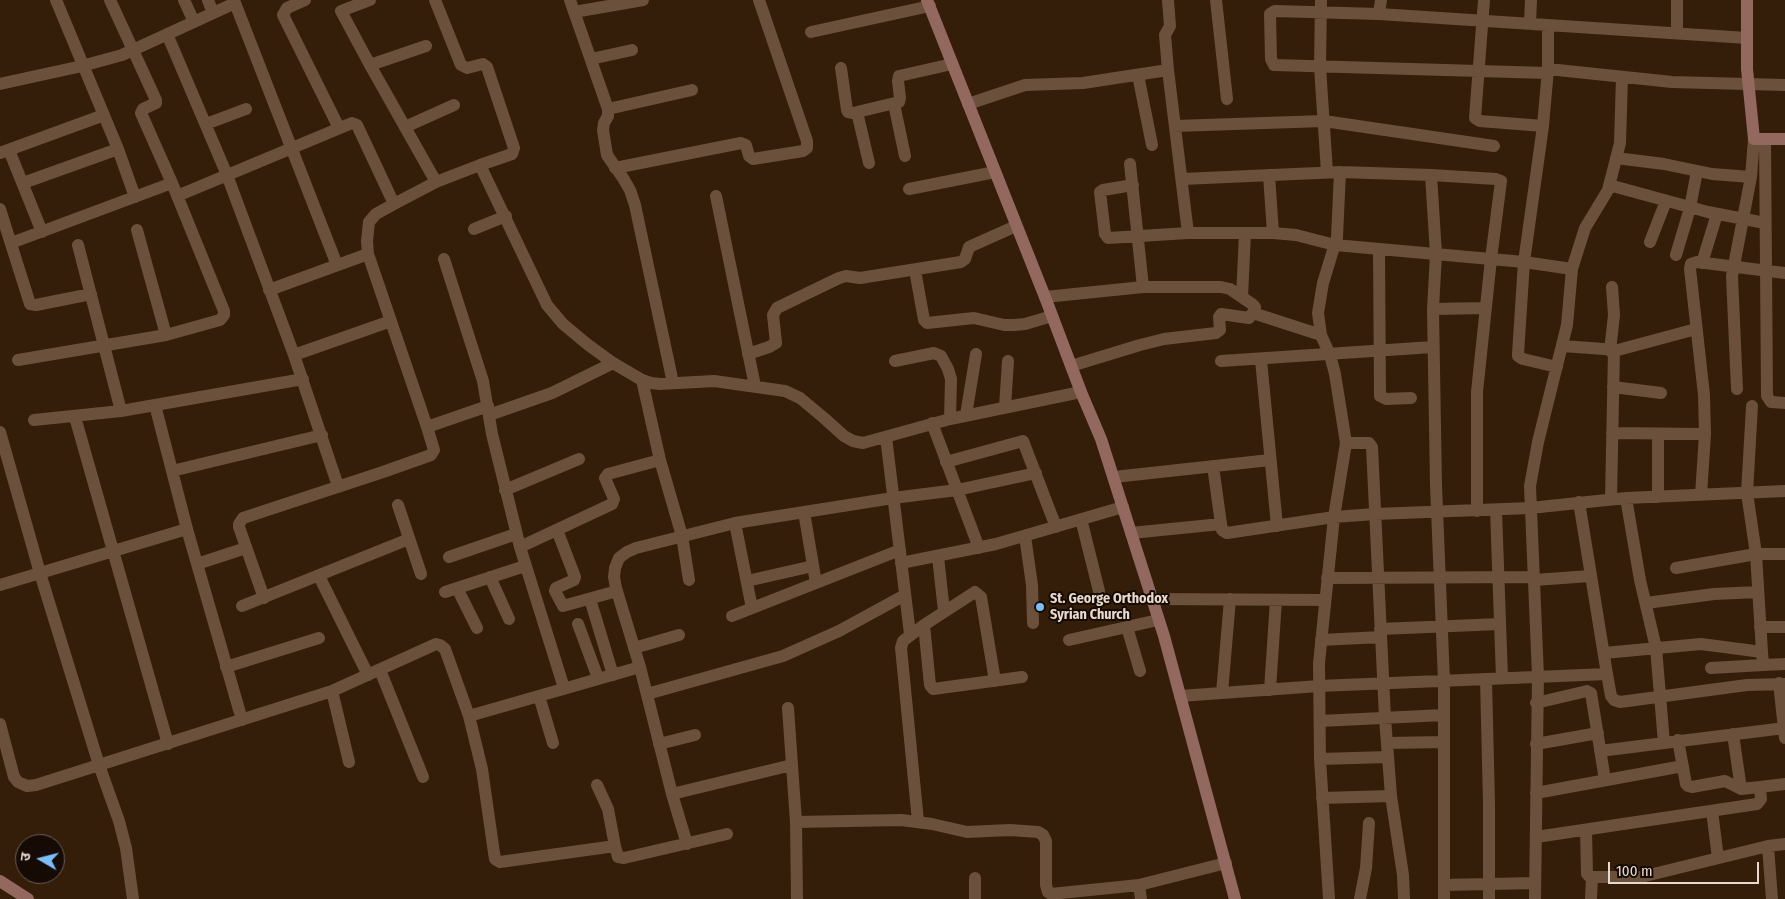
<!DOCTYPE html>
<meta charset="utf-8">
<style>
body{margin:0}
#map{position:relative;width:1785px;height:899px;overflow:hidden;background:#341e09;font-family:"Fira Sans Condensed","Noto Sans Devanagari",sans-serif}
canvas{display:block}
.north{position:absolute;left:15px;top:834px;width:50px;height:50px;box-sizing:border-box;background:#150a04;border:1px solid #6a5d54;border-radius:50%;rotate:278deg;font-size:14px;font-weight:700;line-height:20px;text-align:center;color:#e9d9cd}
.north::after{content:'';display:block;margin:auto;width:18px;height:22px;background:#7dbef9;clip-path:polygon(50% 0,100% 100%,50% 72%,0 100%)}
.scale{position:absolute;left:1608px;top:862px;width:151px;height:22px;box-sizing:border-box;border:2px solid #e9d9cd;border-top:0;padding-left:6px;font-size:15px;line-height:18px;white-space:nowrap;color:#e9d9cd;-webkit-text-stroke:4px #150a04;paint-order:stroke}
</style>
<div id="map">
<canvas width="1785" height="899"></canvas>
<div class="north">उ</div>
<div class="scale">100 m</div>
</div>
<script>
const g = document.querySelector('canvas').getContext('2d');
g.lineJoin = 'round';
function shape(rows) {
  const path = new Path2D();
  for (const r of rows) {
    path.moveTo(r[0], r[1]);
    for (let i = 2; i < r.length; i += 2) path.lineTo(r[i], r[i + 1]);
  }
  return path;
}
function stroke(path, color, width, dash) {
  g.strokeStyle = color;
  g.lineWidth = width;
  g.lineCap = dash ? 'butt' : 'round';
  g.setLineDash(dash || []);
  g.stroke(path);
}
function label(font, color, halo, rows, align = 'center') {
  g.font = font + ' "Fira Sans Condensed",sans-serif';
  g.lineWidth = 4;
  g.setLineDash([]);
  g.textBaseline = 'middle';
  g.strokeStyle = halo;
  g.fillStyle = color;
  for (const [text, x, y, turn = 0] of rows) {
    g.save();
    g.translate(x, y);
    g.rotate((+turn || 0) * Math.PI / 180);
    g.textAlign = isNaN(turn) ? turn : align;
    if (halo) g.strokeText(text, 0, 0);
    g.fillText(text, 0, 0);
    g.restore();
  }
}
const street = shape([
 [56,0,118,149,135,197],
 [184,0,194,22],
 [208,0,213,13],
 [305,0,287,8,283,15,339,128],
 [370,0,341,11,370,65,436,182],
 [435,0,461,65,467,68,483,64,487,67,514,148,512,154,480,165],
 [570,0,608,109,608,116,604,123,603,130,607,155,623,178,630,190,635,205,673,383],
 [1168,0,1170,26,1165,35,1168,70,1188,233],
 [1216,0,1227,99],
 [1321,0,1320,67,1327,172],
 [1484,0,1475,118,1480,121,1543,126],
 [574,12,643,0],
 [1379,14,1381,0],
 [1530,23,1531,0],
 [1548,25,1548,69,1543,126,1524,262,1518,354,1518,356,1523,359,1557,367],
 [811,32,930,6],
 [1677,32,1677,0],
 [167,34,227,175,294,355,338,486],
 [591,59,632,50],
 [370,65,426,46],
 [841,68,847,110,848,112,853,113,899,102,900,98,898,81,899,76,952,64],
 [1548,69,1672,82,1785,85],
 [1547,73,1274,65,1271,59,1270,14,1275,11,1379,14,1747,38],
 [1138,75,1152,145],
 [0,84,82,66,122,55,235,3,337,265],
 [894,104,905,156],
 [968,104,1025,85,1083,83,1168,70],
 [608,109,692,90],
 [857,112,869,163],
 [206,124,246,109],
 [1175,126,1324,121,1494,146],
 [405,127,454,105],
 [1765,139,1767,396,1771,402,1785,403],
 [9,150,42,232],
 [0,153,104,115],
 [1616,158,1664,164,1712,174,1751,177],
 [1130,164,1143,287],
 [615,168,741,143,746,145,749,156,753,159,803,151,807,148,807,141,759,0],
 [1269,175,1273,233],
 [1431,175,1436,254,1433,309,1436,485,1444,681,1444,899],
 [1182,179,1340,172,1431,175,1496,179,1501,181,1491,259,1477,392,1477,511],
 [23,183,118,149],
 [1133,185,1103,190,1100,192,1105,234,1108,238,1188,233,1273,233,1296,235,1335,245,1524,262,1572,269,1567,325,1538,442,1530,486,1538,676,1535,899],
 [1609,185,1708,212,1765,223],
 [909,189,995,172],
 [177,196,352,123,357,125,394,204,376,214,369,222,367,241,368,254,427,427,434,450,431,455,383,472,243,518,239,524,239,527,264,598],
 [716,196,755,386],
 [394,204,436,182,480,165,547,305,563,324,587,344,613,363,642,380,651,383,660,384,714,381,785,391,800,398,824,418,844,436,853,441,863,443,950,419,1081,392],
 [0,209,30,304,36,305,91,294],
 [474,229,506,216],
 [137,230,166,335],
 [1650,242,1666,201],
 [11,243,172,183],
 [78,245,121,411],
 [1379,249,1380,394,1380,396,1386,399,1411,398],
 [1676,255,1690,208,1697,171],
 [444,259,483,381,492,434,520,547,564,688],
 [1702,263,1717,214],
 [1572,269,1585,228,1608,190,1620,143,1622,77],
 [915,270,924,320,927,323,974,318,1004,325,1014,325,1025,324,1052,316],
 [269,290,368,254],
 [1045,297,1143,287,1221,287,1230,289,1252,304,1255,307,1253,313,1321,335],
 [1242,297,1245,233],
 [1433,309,1486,308],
 [1562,346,1618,350,1696,329],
 [1610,351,1614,315,1612,287],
 [748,354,769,347,776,343,773,315,777,308,839,278,846,276,860,278,961,262,965,259,969,247,1016,226],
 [294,355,391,321],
 [18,360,166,335,220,320,224,315,224,311,172,183,141,113,143,109,156,103,156,100,110,0],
 [1261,360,1277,526],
 [895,361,934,353,941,356,948,369,951,379,950,419],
 [1221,361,1433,347],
 [1071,366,1140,345,1164,339,1216,333,1220,330,1219,317,1221,314,1249,318,1253,313],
 [642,380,660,460,682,536,689,580],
 [1613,387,1661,393],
 [1737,389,1732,276,1751,177,1754,139],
 [155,405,187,529,242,720],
 [1752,406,1747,493,1756,554,1762,652],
 [1005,407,1008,361],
 [489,415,552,393,613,363],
 [966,415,976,354],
 [75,417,168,744],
 [34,420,121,411,303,379],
 [932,423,979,548],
 [427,427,488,406],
 [0,432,40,573,99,765,119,821,126,848,133,899],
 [1612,433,1705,434],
 [886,437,910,634],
 [1346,443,1369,443,1372,447,1385,718,1391,796,1403,875,1404,899],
 [946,462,1023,441,1056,527],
 [1213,466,1221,524,1222,530,1227,533,1334,517,1375,514,1530,508,1626,498,1785,491],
 [172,471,322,435],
 [1114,477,1270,460],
 [505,490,579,459],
 [1701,495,1705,434,1704,395,1690,269,1691,264,1697,262,1785,273],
 [1658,497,1658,434],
 [1626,498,1640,580,1656,648,1664,743],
 [1611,499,1614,350],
 [398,505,421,574],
 [1496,510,1502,678],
 [804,512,816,583],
 [1081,519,1099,591],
 [735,523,752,608],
 [557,530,575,577,574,580,556,588,555,591,563,606,617,591],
 [1131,533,1221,524],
 [1025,536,1032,585,1033,623],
 [520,547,612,504,614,499,605,478,608,474,660,460],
 [449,557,516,534],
 [938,557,944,611],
 [901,563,996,544,1123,507],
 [197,564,246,548],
 [1676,568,1756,554,1785,554],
 [319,576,368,675],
 [490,577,509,619],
 [1327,578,1534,577],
 [1535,580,1590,576],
 [747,581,813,566],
 [0,585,187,529],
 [457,588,477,628],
 [445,592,525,566],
 [590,599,613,675],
 [1152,599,1325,600],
 [1646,603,1714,594,1758,592],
 [242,606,409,539],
 [732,616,900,550],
 [578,624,598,678],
 [924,625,930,685,933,689,1022,677],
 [1127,627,1140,671],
 [1760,627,1785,627],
 [1380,629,1500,624],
 [1069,640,1158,620],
 [1321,640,1381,637],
 [634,648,679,635],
 [1604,653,1701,644,1762,652,1763,665,1785,664],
 [226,667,319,638],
 [1711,668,1763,665],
 [380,670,423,777],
 [1607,674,1611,696,1614,700,1620,702,1747,685,1785,684],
 [1486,679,1489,803,1489,899],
 [1779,683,1785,738],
 [1270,690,1276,600],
 [332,691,349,762],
 [1222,693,1230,599],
 [647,694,783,656,839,631,905,595],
 [539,696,553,743],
 [1180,696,1319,686,1607,674,1579,502],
 [1536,703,1587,691,1591,693,1605,780],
 [788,708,796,822,797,899],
 [469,716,482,769,494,853,495,859,500,862,615,846,618,857,624,858,727,834],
 [1320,721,1444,715],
 [0,724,14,777,18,782,27,786,36,785,99,765,332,691,436,644,440,645,445,649,469,716,640,667],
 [1733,734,1741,789],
 [1678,740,1686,784,1688,786,1692,787,1725,781,1741,789,1760,787],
 [1387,743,1444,742],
 [659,744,695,735],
 [1536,744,1598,733],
 [1600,751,1785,728],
 [1320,759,1388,757],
 [597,785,608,809,615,846],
 [1536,793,1683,766],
 [672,794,792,765],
 [1322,798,1391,796],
 [1712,811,1718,858],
 [918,821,901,648,903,641,924,625,975,592,981,597,995,681],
 [796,822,901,820,932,824,967,832,1010,830,1038,832,1043,835,1046,841,1046,885,1048,892,1051,894,1139,885,1226,863],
 [1586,830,1587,874,1590,877,1641,877,1768,846],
 [1536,837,1757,804,1761,799,1760,787,1785,784],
 [687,844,672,794,640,667,616,588,614,577,615,568,619,558,627,552,636,548,735,523,893,498,957,490,1036,473],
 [1139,885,1141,899],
 [1444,885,1535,883],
 [975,899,975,878],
 [1329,899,1320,759,1319,663,1334,517,1346,443,1335,374,1330,355,1321,335,1318,313,1323,283,1337,237,1340,172],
 [1360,899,1366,868,1369,823],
 [1591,899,1592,877],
 [1772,899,1768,846,1785,844]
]);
const secondary = shape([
 [927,0,1045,297,1081,392,1101,439,1164,636,1235,899],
 [1747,0,1747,69,1754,139,1785,139],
 [0,881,28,899]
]);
const markers = [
 [1040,607,5,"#7dbef9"]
];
const poiNames = [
 ["St. George Orthodox",1050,599],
 ["Syrian Church",1050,615]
];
stroke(street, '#6b503b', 12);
stroke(secondary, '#93695f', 12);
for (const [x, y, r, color] of markers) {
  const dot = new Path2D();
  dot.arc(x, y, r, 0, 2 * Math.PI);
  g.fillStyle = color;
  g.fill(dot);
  stroke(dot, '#150a04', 2);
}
label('bold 14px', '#e9d9cd', '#150a04', poiNames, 'left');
</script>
